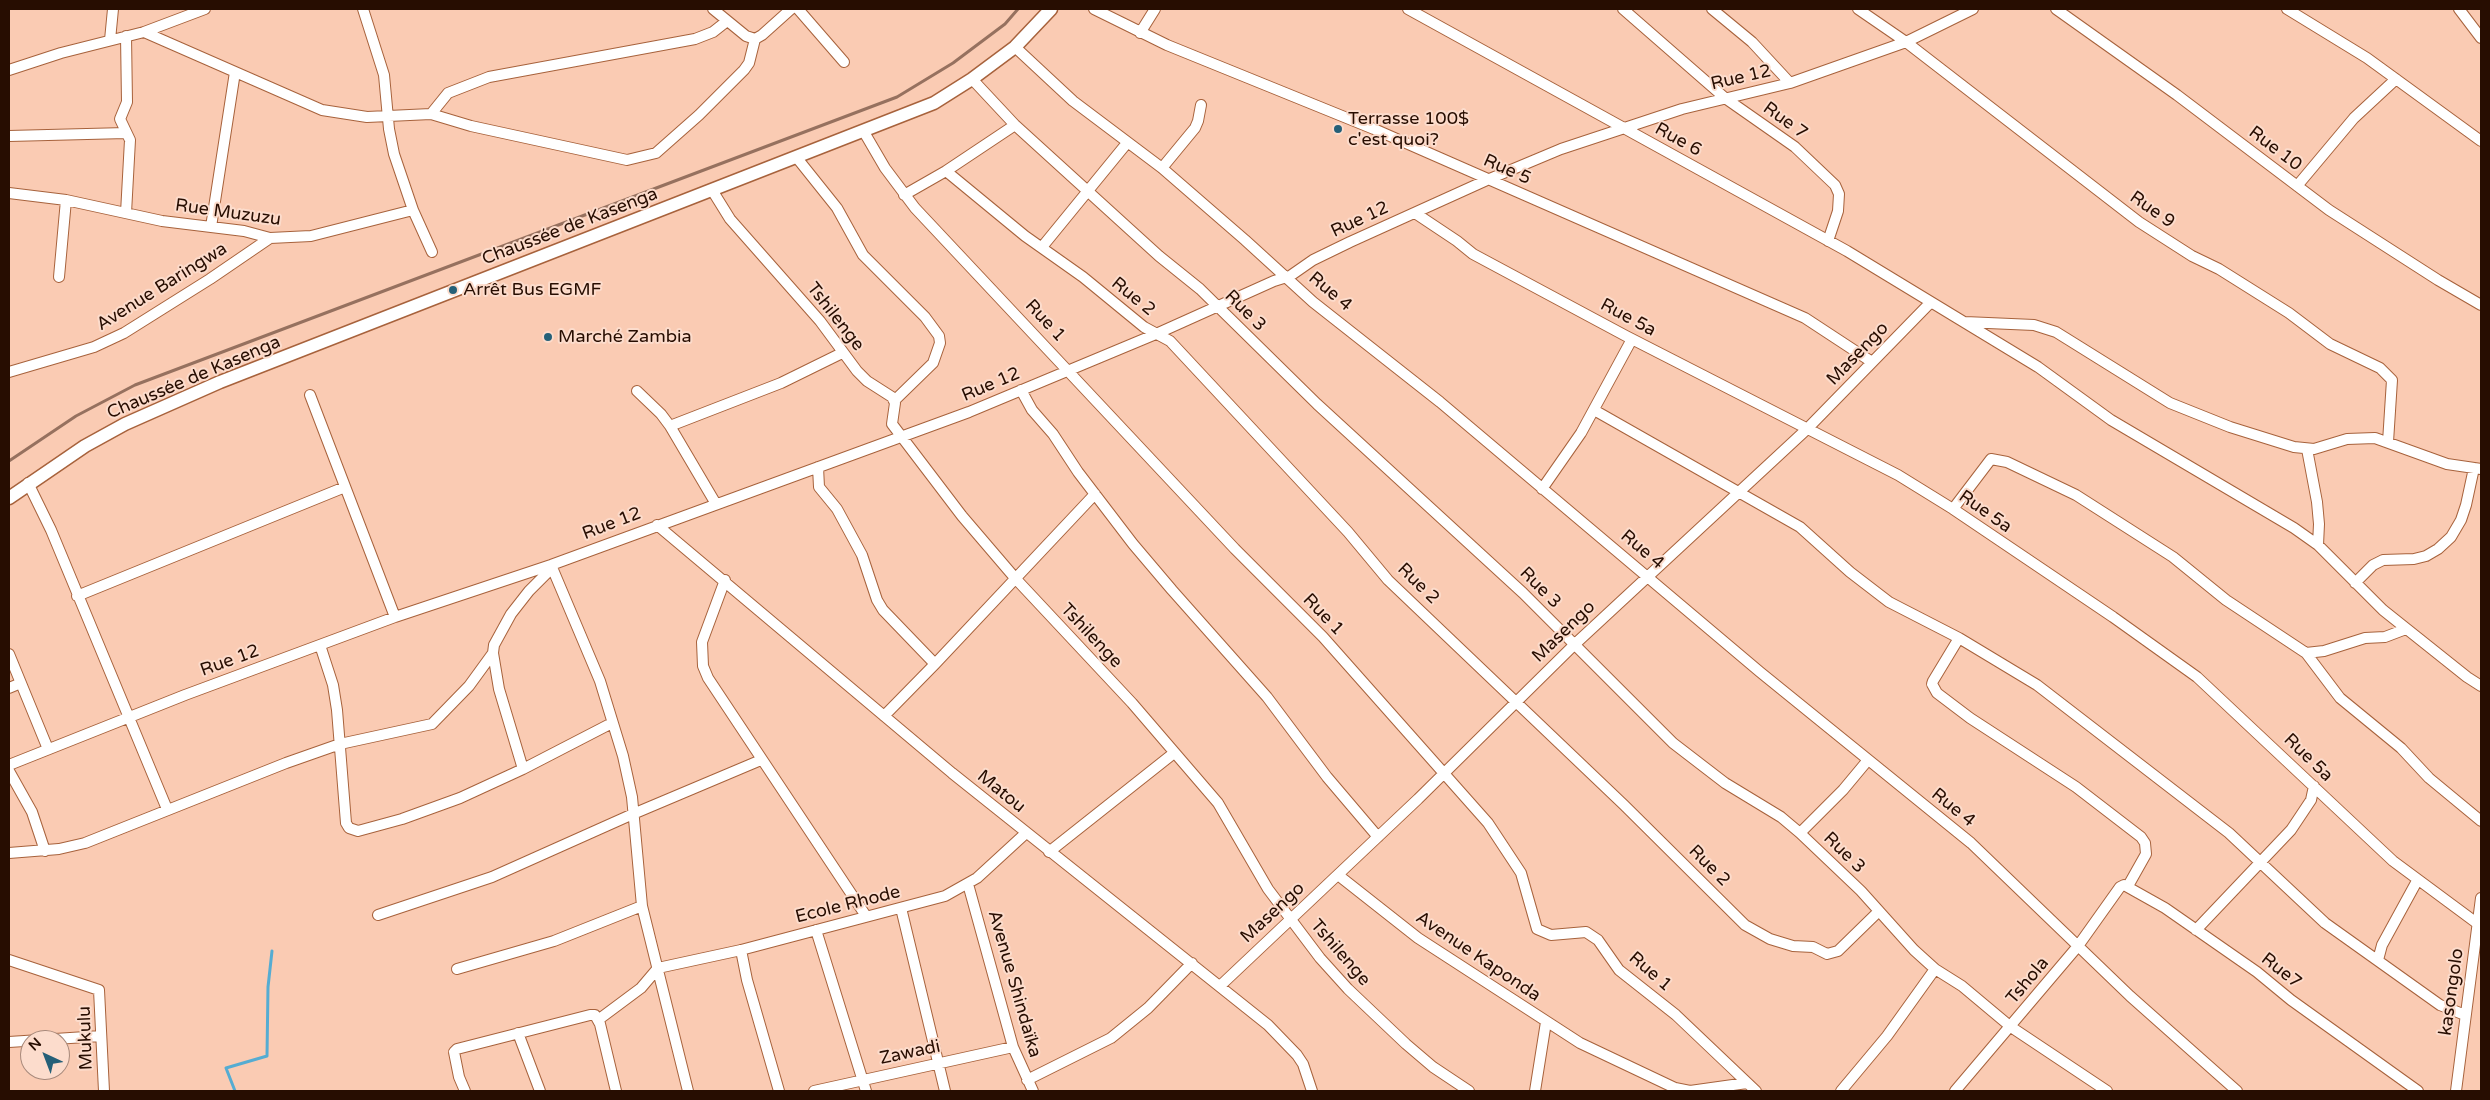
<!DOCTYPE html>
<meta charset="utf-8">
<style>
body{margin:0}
#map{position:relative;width:2490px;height:1100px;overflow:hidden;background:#facbb3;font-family:"Varela Round",sans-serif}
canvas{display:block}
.frame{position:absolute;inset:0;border:10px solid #270d01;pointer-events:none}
.north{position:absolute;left:20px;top:1030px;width:50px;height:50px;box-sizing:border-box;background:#fcdccc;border:1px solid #a7897b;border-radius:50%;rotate:317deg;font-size:14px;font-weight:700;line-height:20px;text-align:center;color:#270d01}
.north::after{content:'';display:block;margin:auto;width:18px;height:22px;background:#256078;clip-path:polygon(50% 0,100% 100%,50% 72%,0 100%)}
</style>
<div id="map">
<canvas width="2490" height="1100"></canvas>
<div class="frame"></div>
<div class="north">N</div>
</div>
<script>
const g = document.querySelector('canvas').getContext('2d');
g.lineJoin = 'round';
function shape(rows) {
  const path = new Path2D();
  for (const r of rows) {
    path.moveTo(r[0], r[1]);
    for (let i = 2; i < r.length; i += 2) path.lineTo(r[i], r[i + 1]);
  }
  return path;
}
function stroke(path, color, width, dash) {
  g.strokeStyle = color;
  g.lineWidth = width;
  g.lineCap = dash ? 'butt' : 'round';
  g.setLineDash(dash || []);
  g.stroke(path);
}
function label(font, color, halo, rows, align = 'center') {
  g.font = font + ' "Varela Round",sans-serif';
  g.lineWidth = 4;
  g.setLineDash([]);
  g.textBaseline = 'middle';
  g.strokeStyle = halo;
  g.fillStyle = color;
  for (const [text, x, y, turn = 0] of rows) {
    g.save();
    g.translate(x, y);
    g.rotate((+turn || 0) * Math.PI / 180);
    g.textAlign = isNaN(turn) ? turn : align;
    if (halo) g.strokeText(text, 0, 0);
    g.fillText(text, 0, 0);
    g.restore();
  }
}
const stream = shape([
 [235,1091,226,1068,267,1056,268,987,272,951]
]);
const minor = shape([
 [363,9,384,75,389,129,394,154,413,210,432,252],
 [713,9,746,36,755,39,762,35,791,9],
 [798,9,844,62],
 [1094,9,1167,45,1374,129,1805,318,1872,362],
 [1408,9,1847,251,2038,367,2111,420,2294,528,2318,545,2383,610,2467,677,2481,686],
 [1623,9,1725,98,1795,147,1835,185,1839,194,1838,211,1828,241],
 [1712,9,1752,42,1790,83],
 [1858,9,1906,42,2139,222,2192,256,2219,269,2289,313,2330,344,2380,368,2392,380,2388,442],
 [2056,9,2177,95,2329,210,2438,280,2481,305],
 [2287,9,2367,58,2481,141],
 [2459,9,2481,38],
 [144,32,322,110,367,117,431,114,471,126,627,160,656,153,699,115,744,70,749,63,755,39],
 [1140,33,1155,9],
 [110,40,113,9],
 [1015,47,1073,101,1162,168,1245,240,1313,302,1440,402,1760,672,1971,843,2130,996,2237,1091],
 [9,70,61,53,144,32,205,9],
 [972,79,1015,125,1159,256,1200,289,1317,404,1523,593,1673,743,1725,783,1781,817,1800,833,1861,891,1914,950,1935,969,1962,986,2011,1027,2107,1091],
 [431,114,448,93,489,77,695,39,713,32,727,21],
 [864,132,885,168,915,208,1235,549,1323,637,1488,823,1521,873,1537,929,1551,935,1586,932,1598,940,1619,970,1676,1015,1756,1091],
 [9,136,126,133],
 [797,158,837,208,863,255,925,317,939,336,940,343,933,363,894,401],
 [1162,168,1195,128,1198,121,1201,105],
 [946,171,1025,236,1083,277,1144,327,1170,341,1348,532,1388,580,1624,805,1745,925,1770,939,1793,946,1813,947,1827,954,1838,951,1879,911],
 [2297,186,2354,118,2396,79],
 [712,190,730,219,820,321,857,371,867,381,892,397,895,403,892,424,962,516,1015,578,1132,703,1218,803,1268,889,1320,958,1348,989,1406,1044,1433,1067,1469,1091],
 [9,193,66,200,162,221,244,231,270,238,311,236,413,210],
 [904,195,946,171,1015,125],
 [126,213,130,140,120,119,127,102,126,36],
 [1415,213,1457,241,1473,254,1626,336,1898,475,1953,509,2113,617,2197,677,2393,861,2478,924],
 [211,227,235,72],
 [1042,247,1127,143],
 [59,277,66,200],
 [1965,322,2034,325,2056,332,2170,403,2230,427,2294,447,2314,449,2347,439,2375,438,2447,464,2481,469],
 [9,372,94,347,124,333,210,279,270,238],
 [1021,390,1032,410,1053,434,1078,472,1133,544,1172,590,1267,697,1327,777,1378,837],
 [637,391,661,414,670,426,716,504],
 [310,395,395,617],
 [1594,410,1800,527,1850,572,1889,602,1959,638,2037,685,2229,833,2325,923,2440,1005,2465,1015],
 [670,426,781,383,842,353],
 [2307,449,2317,502,2319,524,2318,545],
 [818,467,819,487,837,509,862,555,877,600,883,610,935,664],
 [28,483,51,530,167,809],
 [1542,489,1581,433,1632,339],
 [1953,509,1991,459,2007,462,2076,495,2173,557,2226,600,2306,653,2340,698,2401,748,2429,778,2481,821],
 [657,525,952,773,1268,1025,1297,1055,1303,1064,1312,1091],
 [551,565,600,681,623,756,632,797,642,906,688,1091],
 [725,580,702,642,703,666,708,678,866,916],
 [2355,583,2373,565,2383,560,2414,559,2426,556,2438,549,2451,537,2461,520,2466,505,2474,468],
 [77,596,345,487],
 [1959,638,1933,681,1932,684,1937,693,1970,718,2076,787,2141,837,2145,843,2146,854,2128,886],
 [320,645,333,685,337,710,346,823,349,828,358,831,402,819,460,798,523,769,612,723],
 [2306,653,2324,651,2365,638,2385,637,2406,629],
 [9,654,48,749],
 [9,688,21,683],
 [884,716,935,664,1095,494],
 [9,765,185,695,395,617,551,565,969,412,1156,334,1274,281,1290,276,1313,260,1350,242,1487,180,1561,149,1682,109,1790,83,1906,42,1973,9],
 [523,769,499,689,493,653,494,645,511,614,529,591,551,569],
 [9,771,32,812,45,851],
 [1800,833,1843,790,1868,760],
 [1049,852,1174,753],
 [9,853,59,849,85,843,286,763,340,744,432,724,469,686,493,653],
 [1338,875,1418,938,1580,1043,1675,1088,1690,1091,1747,1083],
 [968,884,1013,1047,1033,1091],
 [901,908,945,1091],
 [378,915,492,877,633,814,761,760],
 [816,930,866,1091],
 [2196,930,2291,830,2311,800,2314,786],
 [741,950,747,980,779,1091],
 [9,960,99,990,104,1091],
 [2378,960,2382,945,2417,881],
 [457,969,554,941,642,906],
 [1220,986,1418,799,1574,645,1807,429,1931,302],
 [598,1020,641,988,658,968,741,950,945,896,977,878,1026,833],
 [518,1033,540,1091],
 [9,1042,101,1036],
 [1027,1080,1111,1038,1148,1008,1192,963],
 [465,1091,459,1077,454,1052,457,1049,590,1015,595,1015,600,1024,616,1091],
 [814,1091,1013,1047],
 [1535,1091,1546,1022],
 [1841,1091,1887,1036,1935,969],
 [1955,1091,2078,946,2120,887,2124,885,2165,908,2257,972,2291,1000,2418,1091],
 [2456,1091,2481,898]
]);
const major = shape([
 [9,498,85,446,125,424,220,382,934,103,972,79,1015,47,1051,9]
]);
const rail = shape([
 [9,461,76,416,135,385,897,97,953,63,1005,24,1018,9]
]);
const markers = [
 [1338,129,5,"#256078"],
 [453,290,5,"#256078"],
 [548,337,5,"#256078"]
];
const streetNames = [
 ["Rue 12",1741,78,-13],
 ["Rue 7",1785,121,36],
 ["Rue 6",1678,140,29],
 ["Rue 10",2275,149,37],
 ["Rue 5",1507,170,24],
 ["Rue 9",2152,210,35],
 ["Rue Muzuzu",228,213,8],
 ["Rue 12",1360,220,-25],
 ["Chaussée de Kasenga",570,227,-21],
 ["Avenue Baringwa",162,287,-32],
 ["Rue 4",1330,292,40],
 ["Rue 2",1133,297,39],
 ["Rue 3",1245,311,45],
 ["Tshilenge",835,317,52],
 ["Rue 5a",1628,318,28],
 ["Rue 1",1045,321,47],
 ["Masengo",1858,354,-46],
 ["Chaussée de Kasenga",194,378,-23],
 ["Rue 12",991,385,-23],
 ["Rue 5a",1985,512,35],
 ["Rue 12",612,524,-21],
 ["Rue 4",1642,550,40],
 ["Rue 2",1418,584,44],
 ["Rue 3",1540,588,45],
 ["Rue 1",1323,615,46],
 ["Masengo",1564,632,-44],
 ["Tshilenge",1091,636,47],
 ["Rue 12",230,661,-20],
 ["Rue 5a",2308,758,44],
 ["Matou",1001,792,39],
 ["Rue 4",1953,808,39],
 ["Rue 3",1844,853,44],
 ["Rue 2",1709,866,45],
 ["Ecole Rhode",848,905,-14],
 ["Masengo",1273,913,-43],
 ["Tshilenge",1340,953,49],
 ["Avenue Kaponda",1478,957,34],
 ["Rue7",2281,971,38],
 ["Rue 1",1650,972,41],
 ["Tshola",2028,981,-50],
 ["Avenue Shindaïka",1014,984,74],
 ["kasongolo",2452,992,-82],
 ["Mukulu",86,1038,-92],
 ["Zawadi",910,1053,-12]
];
const poiNames = [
 ["Terrasse 100$",1348,119],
 ["c'est quoi?",1348,140],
 ["Arrêt Bus EGMF",463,290],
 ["Marché Zambia",558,337]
];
stroke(stream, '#55acd2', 3);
stroke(minor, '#a7623c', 12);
stroke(major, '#a7623c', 15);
stroke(minor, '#fff', 10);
stroke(major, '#fff', 12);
stroke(rail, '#96715f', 3);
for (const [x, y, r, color] of markers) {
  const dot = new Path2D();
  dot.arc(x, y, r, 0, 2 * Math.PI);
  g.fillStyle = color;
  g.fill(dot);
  stroke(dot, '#fcdccc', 2);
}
label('18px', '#270d01', '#fcdccc', streetNames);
label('18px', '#270d01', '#fcdccc', poiNames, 'left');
</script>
